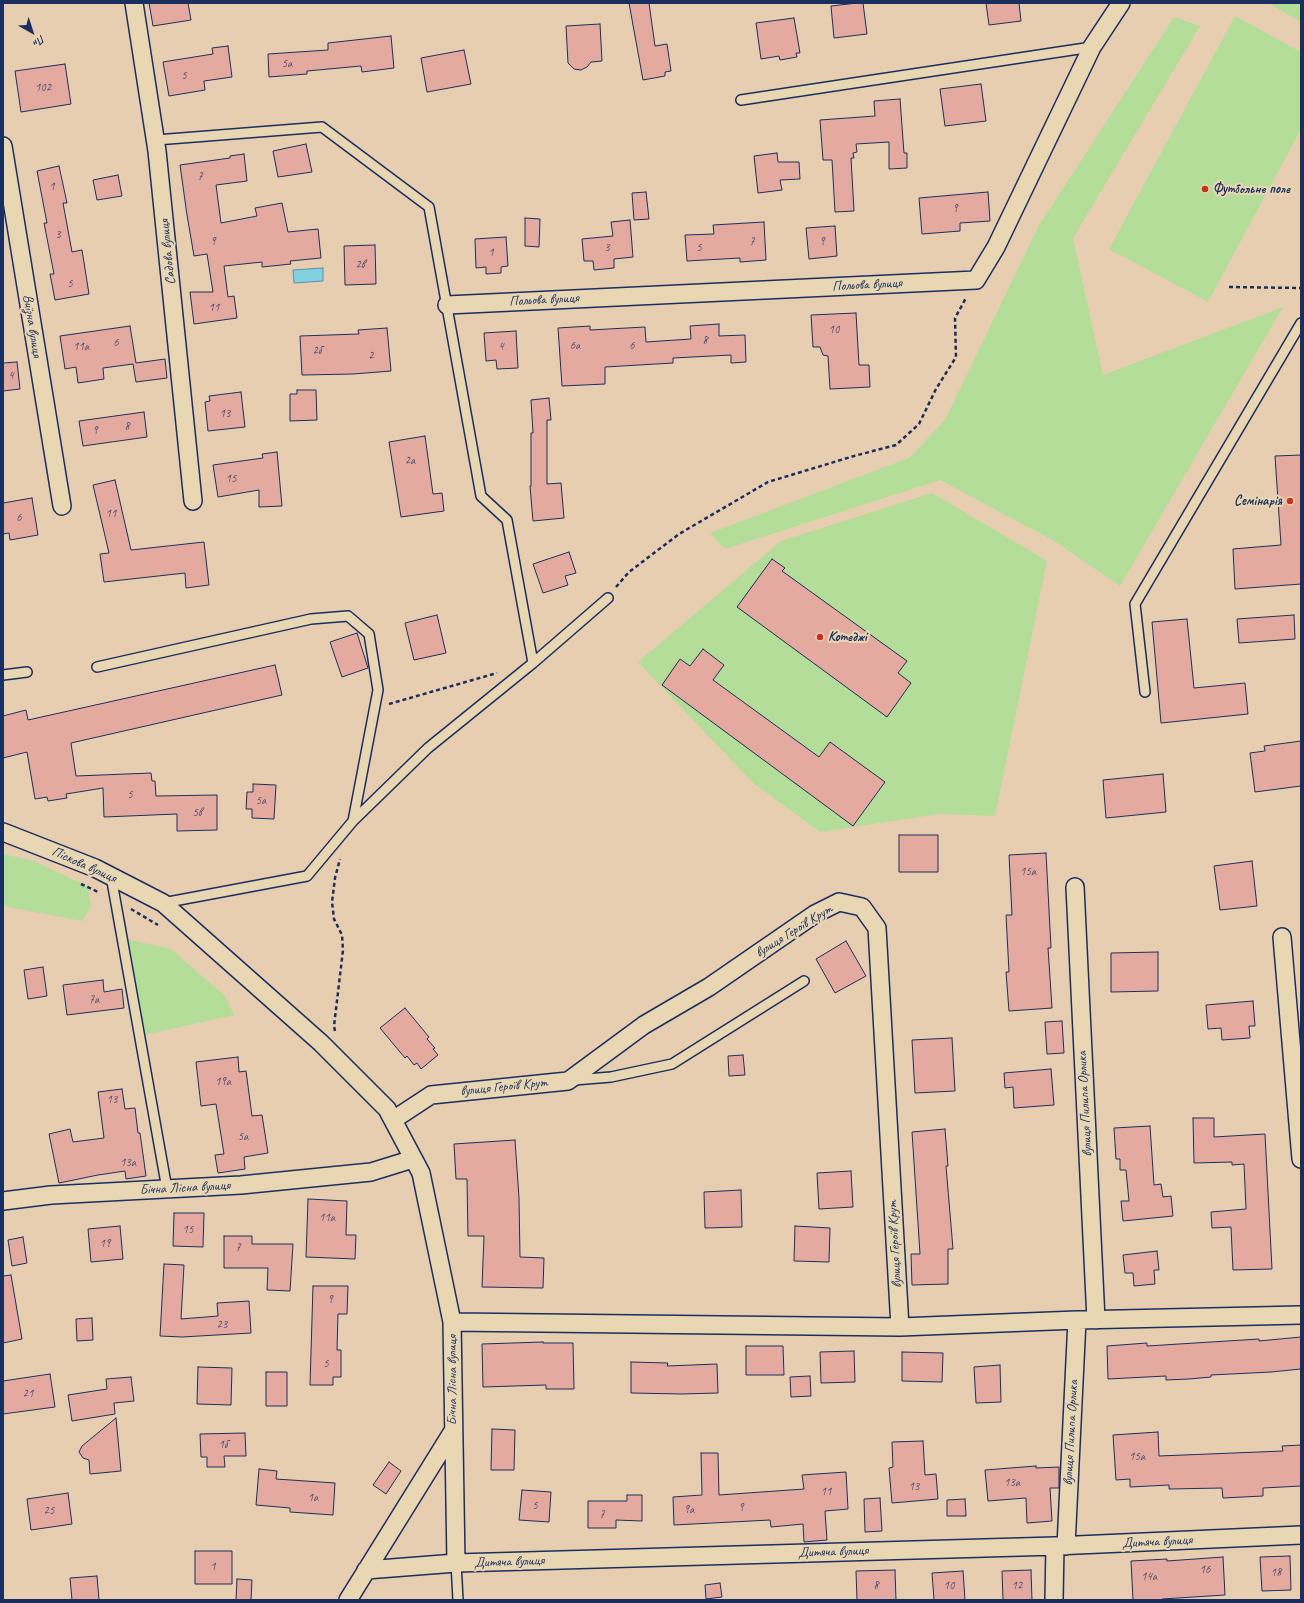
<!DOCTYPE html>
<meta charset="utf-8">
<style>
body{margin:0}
#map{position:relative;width:1304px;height:1603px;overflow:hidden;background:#e8ceb0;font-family:Caveat,sans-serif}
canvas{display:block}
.frame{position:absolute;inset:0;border:4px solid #1b2f5e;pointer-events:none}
.north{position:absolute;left:12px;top:12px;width:40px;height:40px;-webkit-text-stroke:3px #e9d7b4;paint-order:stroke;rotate:141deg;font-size:11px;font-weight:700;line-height:16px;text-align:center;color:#1b2f5e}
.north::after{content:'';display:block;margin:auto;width:14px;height:18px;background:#1b2f5e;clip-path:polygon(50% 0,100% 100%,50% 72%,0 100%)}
</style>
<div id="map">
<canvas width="1304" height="1603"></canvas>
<div class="frame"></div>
<div class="north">Пн</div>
</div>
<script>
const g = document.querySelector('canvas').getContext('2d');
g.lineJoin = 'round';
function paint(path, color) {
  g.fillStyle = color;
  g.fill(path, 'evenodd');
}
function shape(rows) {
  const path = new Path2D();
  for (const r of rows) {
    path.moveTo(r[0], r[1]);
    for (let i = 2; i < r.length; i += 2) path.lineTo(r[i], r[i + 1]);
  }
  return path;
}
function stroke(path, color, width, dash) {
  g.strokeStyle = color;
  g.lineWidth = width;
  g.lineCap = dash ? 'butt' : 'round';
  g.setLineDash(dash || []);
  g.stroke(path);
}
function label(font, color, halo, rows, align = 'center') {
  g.font = font + ' Caveat,sans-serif';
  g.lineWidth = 4;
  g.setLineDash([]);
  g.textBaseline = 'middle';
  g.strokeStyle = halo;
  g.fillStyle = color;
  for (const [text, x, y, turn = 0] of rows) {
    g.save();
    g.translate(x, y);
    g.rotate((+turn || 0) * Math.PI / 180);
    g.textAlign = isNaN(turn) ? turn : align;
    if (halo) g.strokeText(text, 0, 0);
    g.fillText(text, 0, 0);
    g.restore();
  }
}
const green = shape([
 [1268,3,1301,3,1301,22],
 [1235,16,1301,52,1301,129,1208,302,1109,249],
 [1174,17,1200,26,1073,238,1103,375,1283,307,1120,586,1054,541,940,480,725,549,710,533,909,458,945,420,1038,227],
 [932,493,1047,561,995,816,939,814,820,832,753,783,638,662,781,541],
 [3,854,34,861,88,887,91,907,82,921,3,906],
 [122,938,171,949,224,995,234,1015,140,1036]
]);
const water = shape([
 [323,268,323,281,294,283,293,270,323,268]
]);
const building = shape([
 [149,3,188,3,191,20,153,26,149,3],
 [629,3,649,3,655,46,667,44,671,71,665,72,665,76,643,80,629,3],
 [857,3,863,3,867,34,834,38,831,6,857,3],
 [986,3,1019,3,1021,21,989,25,986,3],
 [794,18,800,53,796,53,797,57,780,60,779,56,761,59,756,23,794,18],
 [600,24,602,61,591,62,587,67,581,70,574,69,568,63,566,26,600,24],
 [391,36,394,68,362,72,361,66,307,71,307,74,269,77,268,54,328,50,328,43,391,36],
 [228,46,232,77,204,81,205,90,169,96,163,62,213,54,212,48,228,46],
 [464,50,471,84,427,92,421,58,464,50],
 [65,64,71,104,21,112,15,71,65,64],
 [981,84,986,121,945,126,940,89,981,84],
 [900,99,904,153,907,153,907,168,889,169,889,142,856,144,857,152,853,153,854,158,851,158,854,211,835,212,832,160,823,160,820,120,875,116,874,101,900,99],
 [306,144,312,172,278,177,273,151,306,144],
 [777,153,778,162,799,162,800,179,780,180,782,190,758,193,754,156,777,153],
 [244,154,247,181,216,185,221,223,257,216,255,208,282,203,288,232,318,229,321,258,290,261,291,264,262,267,262,262,224,266,228,297,234,296,237,318,194,324,190,292,213,292,207,254,194,256,187,215,180,165,230,158,230,156,244,154],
 [59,166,67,203,63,203,72,252,82,250,89,294,55,300,50,274,54,274,44,223,47,223,37,171,59,166],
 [118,175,122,196,97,200,93,180,118,175],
 [646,192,649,219,634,220,632,193,646,192],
 [988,192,990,221,960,223,960,231,922,234,919,198,988,192],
 [525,218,540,219,539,247,525,246,525,218],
 [630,220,633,257,614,259,614,268,594,270,593,261,584,261,582,239,613,236,611,222,630,220],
 [764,222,766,260,740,262,740,258,687,261,685,235,714,234,713,225,764,222],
 [835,226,837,256,809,259,806,228,835,226],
 [506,237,508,266,501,267,501,273,486,274,486,267,476,268,475,239,506,237],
 [375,245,376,284,345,285,344,246,375,245],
 [856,313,859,365,869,365,870,387,830,389,828,356,823,355,820,347,813,347,811,315,856,313],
 [719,324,719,336,745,335,746,362,731,363,731,355,673,358,673,363,605,367,605,384,562,386,558,328,590,326,590,330,645,327,646,342,691,339,690,326,719,324],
 [130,326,136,363,165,359,167,378,136,382,133,364,103,368,104,379,78,383,76,367,65,369,60,336,130,326],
 [387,328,391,371,353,374,302,375,300,336,359,334,358,330,387,328],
 [516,331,518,368,497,369,496,360,486,361,484,333,516,331],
 [17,362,20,389,3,391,3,363,17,362],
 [297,390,316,390,317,420,290,421,290,394,297,394,297,390],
 [241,392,245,427,208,431,205,402,210,401,209,396,241,392],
 [549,398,551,420,547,420,547,484,561,483,564,518,533,521,530,486,531,486,531,433,533,433,531,400,549,398],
 [144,412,147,437,83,446,79,421,144,412],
 [425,436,433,494,442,493,444,511,401,517,389,442,425,436],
 [277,452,282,506,259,507,259,490,218,497,213,465,263,458,262,454,277,452],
 [1301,455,1301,584,1235,589,1233,549,1281,545,1275,456,1301,455],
 [115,480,131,550,204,542,209,585,186,588,185,573,104,582,100,554,109,553,93,485,115,480],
 [32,498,38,535,10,540,9,533,3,534,3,503,32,498],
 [569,552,576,573,565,576,568,585,543,593,533,564,569,552],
 [772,559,785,568,782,571,907,661,898,673,911,683,887,717,737,607,772,559],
 [437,615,446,653,414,660,405,623,437,615],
 [1294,615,1295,639,1239,643,1237,619,1294,615],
 [1187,619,1194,688,1245,683,1248,714,1161,723,1152,622,1187,619],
 [357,633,368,668,342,677,330,642,357,633],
 [703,649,724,665,713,680,819,757,830,742,885,782,853,826,662,685,680,659,690,666,703,649],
 [275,665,282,695,71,743,76,776,151,773,152,781,155,781,156,796,217,795,217,830,177,831,177,814,104,817,103,788,66,794,67,798,48,801,47,797,35,799,27,752,3,758,3,716,26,710,28,720,275,665],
 [1301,741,1301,786,1255,792,1250,753,1265,751,1264,746,1301,741],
 [1163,774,1166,812,1106,818,1103,780,1163,774],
 [253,784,276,785,274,819,252,818,252,809,246,809,247,792,253,792,253,784],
 [899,835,938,835,938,872,899,872,899,835],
 [1046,853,1051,948,1048,948,1052,1008,1009,1011,1006,972,1009,972,1006,915,1012,915,1009,855,1046,853],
 [1252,861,1257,906,1220,910,1214,866,1252,861],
 [846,941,866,976,835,993,816,959,846,941],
 [1158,952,1158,991,1111,992,1111,953,1158,952],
 [43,967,47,996,28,999,24,970,43,967],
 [103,980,104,992,122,989,124,1008,67,1015,63,985,103,980],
 [1253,1001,1255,1026,1249,1026,1250,1038,1222,1040,1221,1028,1208,1029,1206,1005,1253,1001],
 [405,1008,429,1037,427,1039,435,1048,433,1049,438,1055,421,1069,417,1063,414,1065,407,1056,405,1058,380,1028,405,1008],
 [1062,1021,1064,1053,1047,1054,1045,1022,1062,1021],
 [952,1038,955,1091,915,1093,912,1040,952,1038],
 [743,1055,745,1075,729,1076,728,1056,743,1055],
 [238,1057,239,1072,246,1071,252,1116,262,1115,268,1153,244,1157,245,1169,218,1173,215,1155,224,1154,216,1104,201,1106,196,1062,238,1057],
 [1051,1069,1054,1105,1014,1108,1013,1087,1005,1088,1004,1073,1051,1069],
 [122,1089,125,1109,135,1108,138,1133,140,1133,146,1176,126,1179,125,1171,98,1175,59,1183,49,1134,70,1129,73,1142,104,1138,98,1092,122,1089],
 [1193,1118,1214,1118,1214,1137,1265,1134,1272,1269,1233,1270,1231,1227,1212,1228,1211,1212,1246,1209,1244,1164,1232,1165,1232,1162,1194,1163,1193,1118],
 [1150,1126,1154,1185,1161,1184,1163,1197,1171,1196,1173,1216,1123,1221,1121,1201,1129,1201,1126,1170,1120,1170,1120,1159,1116,1159,1114,1128,1150,1126],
 [945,1129,948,1166,946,1166,953,1249,948,1249,948,1284,912,1285,911,1254,920,1254,912,1132,945,1129],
 [515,1140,519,1198,520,1257,544,1258,543,1288,482,1287,484,1236,468,1236,467,1179,456,1179,454,1144,515,1140],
 [851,1171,853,1207,819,1209,817,1173,851,1171],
 [741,1190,742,1227,705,1228,704,1192,741,1190],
 [308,1199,347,1201,346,1235,356,1235,355,1259,306,1257,308,1199],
 [174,1213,204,1213,203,1247,173,1246,174,1213],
 [120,1226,123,1259,91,1262,88,1229,120,1226],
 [795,1226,830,1228,829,1262,794,1261,795,1226],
 [224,1236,252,1236,252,1244,293,1244,290,1291,267,1290,268,1268,224,1268,224,1236],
 [23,1237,27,1263,12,1266,8,1240,23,1237],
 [1157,1251,1159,1270,1154,1270,1155,1284,1134,1286,1133,1273,1125,1273,1123,1255,1157,1251],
 [164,1264,184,1265,181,1319,218,1316,217,1303,249,1301,251,1333,182,1337,160,1336,164,1264],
 [11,1275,22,1339,3,1343,3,1276,11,1275],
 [313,1286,348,1286,347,1314,338,1314,337,1350,341,1350,341,1377,333,1377,333,1385,310,1385,313,1286],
 [92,1318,93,1340,77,1341,76,1319,92,1318],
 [1301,1337,1301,1369,1271,1372,1211,1375,1211,1377,1189,1379,1166,1380,1166,1376,1108,1379,1107,1346,1147,1343,1147,1346,1259,1339,1259,1341,1301,1337],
 [543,1342,543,1343,573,1343,574,1389,546,1389,546,1385,483,1387,482,1344,543,1342],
 [746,1346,783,1346,784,1375,746,1375,746,1346],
 [854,1351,855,1382,821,1383,820,1352,854,1351],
 [902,1352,943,1353,942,1382,902,1381,902,1352],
 [631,1362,668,1363,667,1366,717,1364,718,1393,682,1394,631,1393,631,1362],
 [1000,1365,1001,1402,976,1403,974,1367,1000,1365],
 [198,1367,232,1368,231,1405,197,1404,198,1367],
 [266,1372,287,1372,287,1406,266,1406,266,1372],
 [50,1374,55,1407,3,1414,3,1381,50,1374],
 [810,1376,811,1396,791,1397,790,1377,810,1376],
 [131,1377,134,1401,114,1403,115,1414,72,1421,68,1395,107,1389,106,1379,131,1377],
 [116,1418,121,1471,90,1474,89,1460,83,1458,79,1452,82,1446,116,1418],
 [492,1429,515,1430,514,1470,491,1470,492,1429],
 [1158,1432,1159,1456,1283,1451,1282,1446,1301,1445,1301,1486,1263,1488,1263,1496,1223,1498,1222,1488,1169,1489,1169,1485,1130,1487,1130,1479,1116,1480,1113,1435,1158,1432],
 [245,1433,246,1456,224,1456,225,1467,207,1467,207,1457,201,1457,200,1434,245,1433],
 [923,1441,925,1475,936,1474,938,1499,892,1503,889,1468,893,1467,892,1442,923,1441],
 [701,1453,718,1453,719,1495,804,1489,802,1475,846,1472,848,1509,825,1511,827,1540,804,1542,803,1524,771,1527,770,1520,674,1525,673,1497,702,1495,701,1453],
 [389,1462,401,1471,386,1494,373,1485,389,1462],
 [1036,1466,1036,1468,1059,1467,1059,1488,1050,1488,1052,1521,1027,1523,1026,1498,988,1501,985,1470,1036,1466],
 [259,1469,277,1471,276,1479,335,1483,333,1515,290,1512,290,1508,256,1505,259,1469],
 [522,1490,551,1492,549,1522,519,1520,522,1490],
 [68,1493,72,1524,31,1530,27,1499,68,1493],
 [627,1495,642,1495,642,1521,616,1520,616,1528,588,1528,588,1501,627,1501,627,1495],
 [880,1498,882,1531,865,1532,864,1499,880,1498],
 [965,1499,966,1516,947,1516,947,1500,965,1499],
 [195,1551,232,1551,232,1584,195,1584,195,1551],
 [1290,1556,1291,1590,1262,1591,1260,1557,1290,1556],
 [1223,1557,1225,1595,1162,1599,1162,1600,1133,1600,1131,1561,1167,1559,1167,1561,1223,1557],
 [895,1570,896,1600,857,1600,856,1571,895,1570],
 [1031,1570,1032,1600,1003,1600,1002,1571,1031,1570],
 [963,1571,965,1600,934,1600,932,1573,963,1571],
 [97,1576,99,1600,72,1600,70,1578,97,1576],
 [237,1579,252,1580,251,1600,236,1600,237,1579],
 [720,1583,722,1597,706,1599,705,1585,720,1583]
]);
const path = shape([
 [1229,287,1301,288],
 [616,587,629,572,679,534,768,482,854,456,896,445,919,424,936,389,956,357,955,318,966,298],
 [389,704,497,673],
 [81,884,98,892],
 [131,909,158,925],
 [335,1031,334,1026,343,950,342,935,334,919,332,902,335,878,340,859]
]);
const lane = shape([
 [741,100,1092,47],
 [156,140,322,127,429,207,481,496,507,520,533,663],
 [97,667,311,619,348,616,369,634,378,690,353,821],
 [3,675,27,672],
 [1145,692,1135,604,1301,323],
 [111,876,167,1189],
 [163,903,307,876,353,821,428,748,533,663,608,598],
 [574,1080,611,1077,672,1064,804,981],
 [456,1563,458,1600]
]);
const street = shape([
 [134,3,157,151,193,501],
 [3,146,62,506],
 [447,305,976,280,996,247,1092,47,1121,3],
 [3,832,95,868,163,903,321,1043,387,1109,421,1173,452,1322,456,1563],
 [1075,887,1096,1320],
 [1282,937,1301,1159],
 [393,1120,431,1095,568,1081,644,1025,709,987,815,914,839,902,862,907,877,928,900,1327],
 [3,1201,51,1195,241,1185,371,1172,413,1159],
 [452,1322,900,1327,1077,1320,1301,1315],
 [1066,1546,1077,1320],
 [366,1570,456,1563,1055,1546,1301,1535],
 [348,1600,453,1431],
 [1054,1600,1055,1546]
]);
const markers = [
 [1205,189,4,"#c8321e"],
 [1290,501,4,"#c8321e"],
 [820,637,4,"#c8321e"]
];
const numberNames = [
 ["5а",287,64],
 ["5",184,76],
 ["102",43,88],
 ["7",200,177],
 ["1",52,187],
 ["9",955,209],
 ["3",58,235],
 ["9",213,242],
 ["7",752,242],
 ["9",822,242],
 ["3",607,248],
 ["5",699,248],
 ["1",491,253],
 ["2в",360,265],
 ["5",70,284],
 ["11",214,308],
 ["10",834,330],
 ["8",705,341],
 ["6",116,343],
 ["6а",575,346],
 ["6",632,346],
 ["11а",81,347],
 ["4",501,347],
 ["2б",317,351],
 ["2",371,356],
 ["4",11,376],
 ["13",225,414],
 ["8",127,427],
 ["9",95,431],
 ["2а",410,461],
 ["15",231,479],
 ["11",111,514],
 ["6",19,518],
 ["5",130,795],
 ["5а",261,801],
 ["5в",197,813],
 ["15а",1028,872],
 ["7а",94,1000],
 ["19а",223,1082],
 ["13",112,1100],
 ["5а",243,1137],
 ["13а",128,1163],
 ["11а",327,1218],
 ["15",188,1230],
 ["19",105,1244],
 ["7",238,1248],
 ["9",330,1300],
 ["23",222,1325],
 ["5",326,1364],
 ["21",28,1394],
 ["1б",223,1445],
 ["15а",1137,1457],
 ["13а",1012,1483],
 ["13",914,1487],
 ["11",826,1492],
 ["1а",313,1498],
 ["5",535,1506],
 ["9",741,1508],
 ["9а",689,1510],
 ["25",49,1511],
 ["7",602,1515],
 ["1",213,1567],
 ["16",1205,1570],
 ["18",1276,1573],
 ["14а",1149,1577],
 ["8",876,1586],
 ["10",949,1586],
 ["12",1017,1586]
];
const poiNames = [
 ["Футбольне поле",1213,189],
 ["Семінарія",1282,501,"right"],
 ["Котеджі",828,637]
];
const streetNames = [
 ["Садова вулиця",168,252,-96],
 ["Польова вулиця",867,285,-3],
 ["Польова вулиця",544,300,-3],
 ["Виїзна вулиця",32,326,81],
 ["Піскова вулиця",84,865,24],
 ["вулиця Героїв Крут",794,931,-32],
 ["вулиця Героїв Крут",504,1087,-6],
 ["вулиця Пилипа Орлика",1085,1104,-93],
 ["Бічна Лісна вулиця",185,1188,-3],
 ["вулиця Героїв Крут",895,1244,-93],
 ["Бічна Лісна вулиця",452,1380,-90],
 ["вулиця Пилипа Орлика",1071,1433,-87],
 ["Дитяча вулиця",1157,1542,-3],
 ["Дитяча вулиця",833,1552,-2],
 ["Дитяча вулиця",509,1562,-2]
];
paint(green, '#b4dd99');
paint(water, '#82d1e0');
stroke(water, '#5990ac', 1);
paint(building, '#e4aaa0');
stroke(building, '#1b2f5e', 1);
stroke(lane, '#1b2f5e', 12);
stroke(street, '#1b2f5e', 20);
stroke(path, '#1b2f5e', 2.5, [4, 3]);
stroke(lane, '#e9d7b4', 9);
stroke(street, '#e9d7b4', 17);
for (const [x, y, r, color] of markers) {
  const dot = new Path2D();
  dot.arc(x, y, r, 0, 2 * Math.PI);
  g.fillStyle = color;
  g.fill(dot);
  stroke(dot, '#e9d7b4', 1.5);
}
label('12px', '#4d4e6e', null, numberNames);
label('bold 14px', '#1b2f5e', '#e9d7b4', poiNames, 'left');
label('14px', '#1b2f5e', '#e9d7b4', streetNames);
</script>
